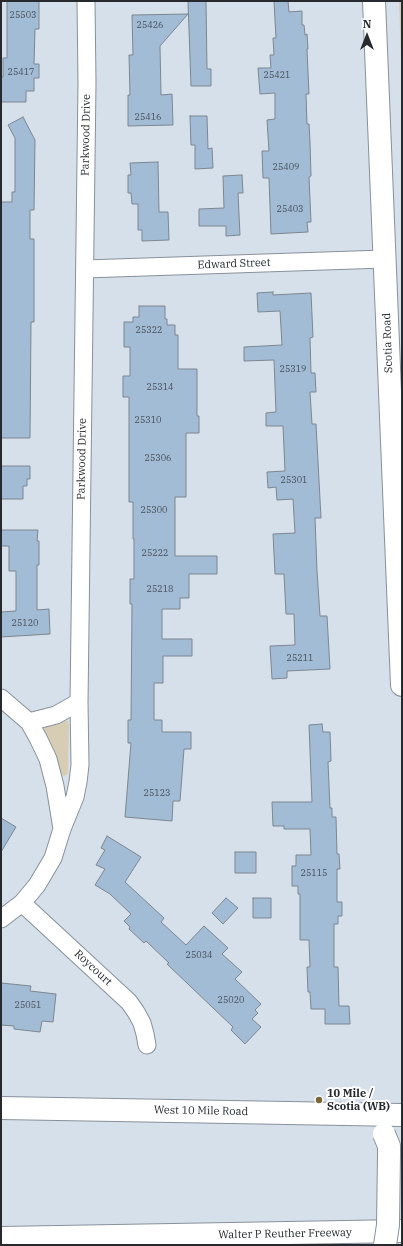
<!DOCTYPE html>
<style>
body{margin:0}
#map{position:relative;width:403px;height:1246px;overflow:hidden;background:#d5e0eb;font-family:"IBM Plex Serif",serif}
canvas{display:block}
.frame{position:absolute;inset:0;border:2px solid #262a2e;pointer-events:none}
.north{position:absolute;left:347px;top:16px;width:40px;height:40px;-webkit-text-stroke:3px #fff;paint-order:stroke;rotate:0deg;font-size:11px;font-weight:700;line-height:16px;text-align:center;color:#262a2e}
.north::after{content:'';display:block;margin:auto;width:14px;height:18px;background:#262a2e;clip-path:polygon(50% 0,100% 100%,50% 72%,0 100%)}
</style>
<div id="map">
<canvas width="403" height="1246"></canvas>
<div class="frame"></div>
<div class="north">N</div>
</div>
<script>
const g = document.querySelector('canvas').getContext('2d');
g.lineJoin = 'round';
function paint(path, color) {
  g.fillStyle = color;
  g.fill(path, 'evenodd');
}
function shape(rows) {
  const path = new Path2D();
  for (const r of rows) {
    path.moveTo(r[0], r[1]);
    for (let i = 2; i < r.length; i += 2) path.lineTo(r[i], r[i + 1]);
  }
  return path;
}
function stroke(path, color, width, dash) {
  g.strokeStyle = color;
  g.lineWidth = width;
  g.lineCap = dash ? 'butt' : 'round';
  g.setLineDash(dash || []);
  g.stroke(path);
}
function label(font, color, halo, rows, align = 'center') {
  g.font = font + ' "IBM Plex Serif",serif';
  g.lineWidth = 4;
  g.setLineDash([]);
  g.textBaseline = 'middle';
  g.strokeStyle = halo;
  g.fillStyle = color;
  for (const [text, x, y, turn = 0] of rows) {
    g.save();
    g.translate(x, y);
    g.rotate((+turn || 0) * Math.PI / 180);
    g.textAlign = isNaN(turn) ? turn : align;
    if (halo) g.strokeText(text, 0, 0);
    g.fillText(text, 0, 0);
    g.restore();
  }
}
const green = shape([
 [399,1,402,1,402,90],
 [64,721,68,721,69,725,68,772,68,774,64,776,62,775,52,747,44,731,44,729,46,727,59,724]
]);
const building = shape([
 [7,1,39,1,39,29,35,29,34,64,39,64,39,78,34,78,34,91,26,91,26,102,1,102,1,77,3,77,3,58,7,58,7,1],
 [188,1,206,1,207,69,211,69,211,86,191,86,188,1],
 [274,1,288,1,289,12,302,11,302,25,304,25,305,35,307,34,308,49,307,49,309,94,306,94,307,124,309,124,310,142,311,176,309,177,311,222,307,222,308,232,271,234,269,178,263,178,262,151,269,151,267,120,275,119,275,93,260,94,258,68,271,68,270,55,274,55,273,38,276,38,274,1],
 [188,14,160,46,161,95,172,94,173,125,128,126,128,95,130,95,129,55,133,55,132,15,188,14],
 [190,116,207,116,208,149,212,148,213,168,195,169,195,145,191,145,190,116],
 [23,117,35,140,34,210,30,210,30,239,34,239,34,322,31,322,30,438,1,438,1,202,12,202,12,192,15,192,15,138,8,125,23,117],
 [158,162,159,212,168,212,169,240,142,241,142,230,138,230,138,204,132,204,131,193,128,193,128,175,131,175,130,163,158,162],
 [242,175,243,193,238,193,240,235,226,236,226,226,199,226,199,209,224,208,223,176,242,175],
 [273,292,273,295,311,293,313,337,310,338,311,373,315,373,316,392,310,392,312,424,316,424,321,518,315,518,317,571,320,616,327,616,330,669,287,671,287,678,272,679,270,646,295,645,294,614,286,614,284,574,275,574,273,534,295,533,293,499,277,500,276,487,268,488,267,472,285,471,283,426,266,426,266,413,276,412,274,360,244,361,244,347,282,345,280,311,258,312,257,293,273,292],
 [139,306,165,306,165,319,167,319,167,325,175,325,175,335,178,335,178,369,197,369,197,416,199,416,199,433,186,433,186,497,175,497,175,556,217,556,217,574,189,574,189,598,180,598,180,609,162,609,162,639,192,639,192,656,163,656,163,683,154,683,154,720,162,720,162,732,191,732,191,749,184,749,180,801,173,801,172,821,125,817,131,743,128,743,128,720,131,720,132,604,130,604,130,579,134,579,134,539,133,539,133,502,129,502,129,397,123,397,123,376,130,376,130,347,124,347,124,322,133,322,133,317,139,317,139,306],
 [1,466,30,466,30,479,27,479,27,486,23,486,23,499,1,499,1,466],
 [1,530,38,530,37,541,39,541,39,565,37,565,37,610,49,609,50,634,1,637,1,612,16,611,16,571,9,571,9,546,1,546,1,530],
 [322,724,323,732,330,732,331,761,328,762,330,808,332,808,332,817,336,817,337,854,339,854,340,869,337,869,337,902,342,902,342,916,338,916,338,924,334,924,334,967,338,967,339,1006,349,1006,350,1024,325,1024,325,1009,311,1009,310,992,308,992,307,967,310,967,309,940,300,940,300,894,298,894,298,886,292,886,292,866,296,866,296,855,311,855,310,829,284,829,284,826,273,826,272,802,312,802,309,725,322,724],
 [1,818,16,827,1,852,1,818],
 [107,836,141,857,125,882,164,918,161,922,186,945,204,926,228,948,222,954,242,972,235,979,261,1004,255,1010,258,1013,252,1019,261,1027,245,1044,231,1030,233,1027,167,964,169,963,146,941,144,943,129,929,130,927,124,921,131,914,110,894,95,885,105,869,96,865,105,850,101,848,107,836],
 [235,852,256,852,256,873,235,873,235,852],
 [226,898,238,908,223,924,212,913,226,898],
 [253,898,271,898,271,918,253,918,253,898],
 [1,983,31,986,30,991,56,994,53,1022,42,1021,40,1032,14,1029,14,1026,1,1025,1,983]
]);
const street = shape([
 [85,269,384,259],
 [1,698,29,722,38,738,48,759,55,786,62,829],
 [29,722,56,715,79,702],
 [22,903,129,1002,136,1012,142,1023,145,1034,147,1045],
 [1,919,22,903,37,885,53,858,62,829,75,797,78,782,80,765,79,702,87,83,86,1]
]);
const secondary = shape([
 [374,1,402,685],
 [1,1108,402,1115]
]);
const highway = shape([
 [1,1238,402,1231]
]);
const secondaryBridge = shape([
 [384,1134,389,1146,389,1155,388,1225,385,1245]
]);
const markers = [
 [319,1100,4,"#7a6735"]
];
const numberNames = [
 ["25503",23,15],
 ["25426",150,25],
 ["25417",21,72],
 ["25421",277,75],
 ["25416",148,117],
 ["25409",286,167],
 ["25403",290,209],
 ["25322",149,330],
 ["25319",293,369],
 ["25314",160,387],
 ["25310",148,420],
 ["25306",158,458],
 ["25301",294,480],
 ["25300",154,510],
 ["25222",155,553],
 ["25218",160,589],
 ["25120",25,623],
 ["25211",300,658],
 ["25123",157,793],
 ["25115",314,873],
 ["25034",199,955],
 ["25020",231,1000],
 ["25051",28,1005]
];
const streetNames = [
 ["Parkwood Drive",86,135,-89],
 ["Edward Street",234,264,-2],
 ["Scotia Road",388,343,-92],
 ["Parkwood Drive",82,459,-89],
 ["Roycourt",93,968,43],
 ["West 10 Mile Road",201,1111,1],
 ["Walter P Reuther Freeway",285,1234,-1]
];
const poiNames = [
 ["10 Mile /",327,1094],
 ["Scotia (WB)",327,1107]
];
paint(green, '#d7cdb4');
paint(building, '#a3bcd5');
stroke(building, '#7c8690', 1);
stroke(street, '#87919b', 19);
stroke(secondary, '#87919b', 24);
stroke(highway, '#87919b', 24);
stroke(street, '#fff', 17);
stroke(secondary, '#fff', 22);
stroke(highway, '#fff', 22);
stroke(secondaryBridge, '#87919b', 24, []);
stroke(secondaryBridge, '#fff', 22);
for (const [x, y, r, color] of markers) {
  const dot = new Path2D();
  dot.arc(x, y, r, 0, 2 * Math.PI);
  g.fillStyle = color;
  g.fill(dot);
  stroke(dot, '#fff', 1.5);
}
label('9px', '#454e58', null, numberNames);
label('11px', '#262a2e', '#fff', streetNames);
label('bold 11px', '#262a2e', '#fff', poiNames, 'left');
</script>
